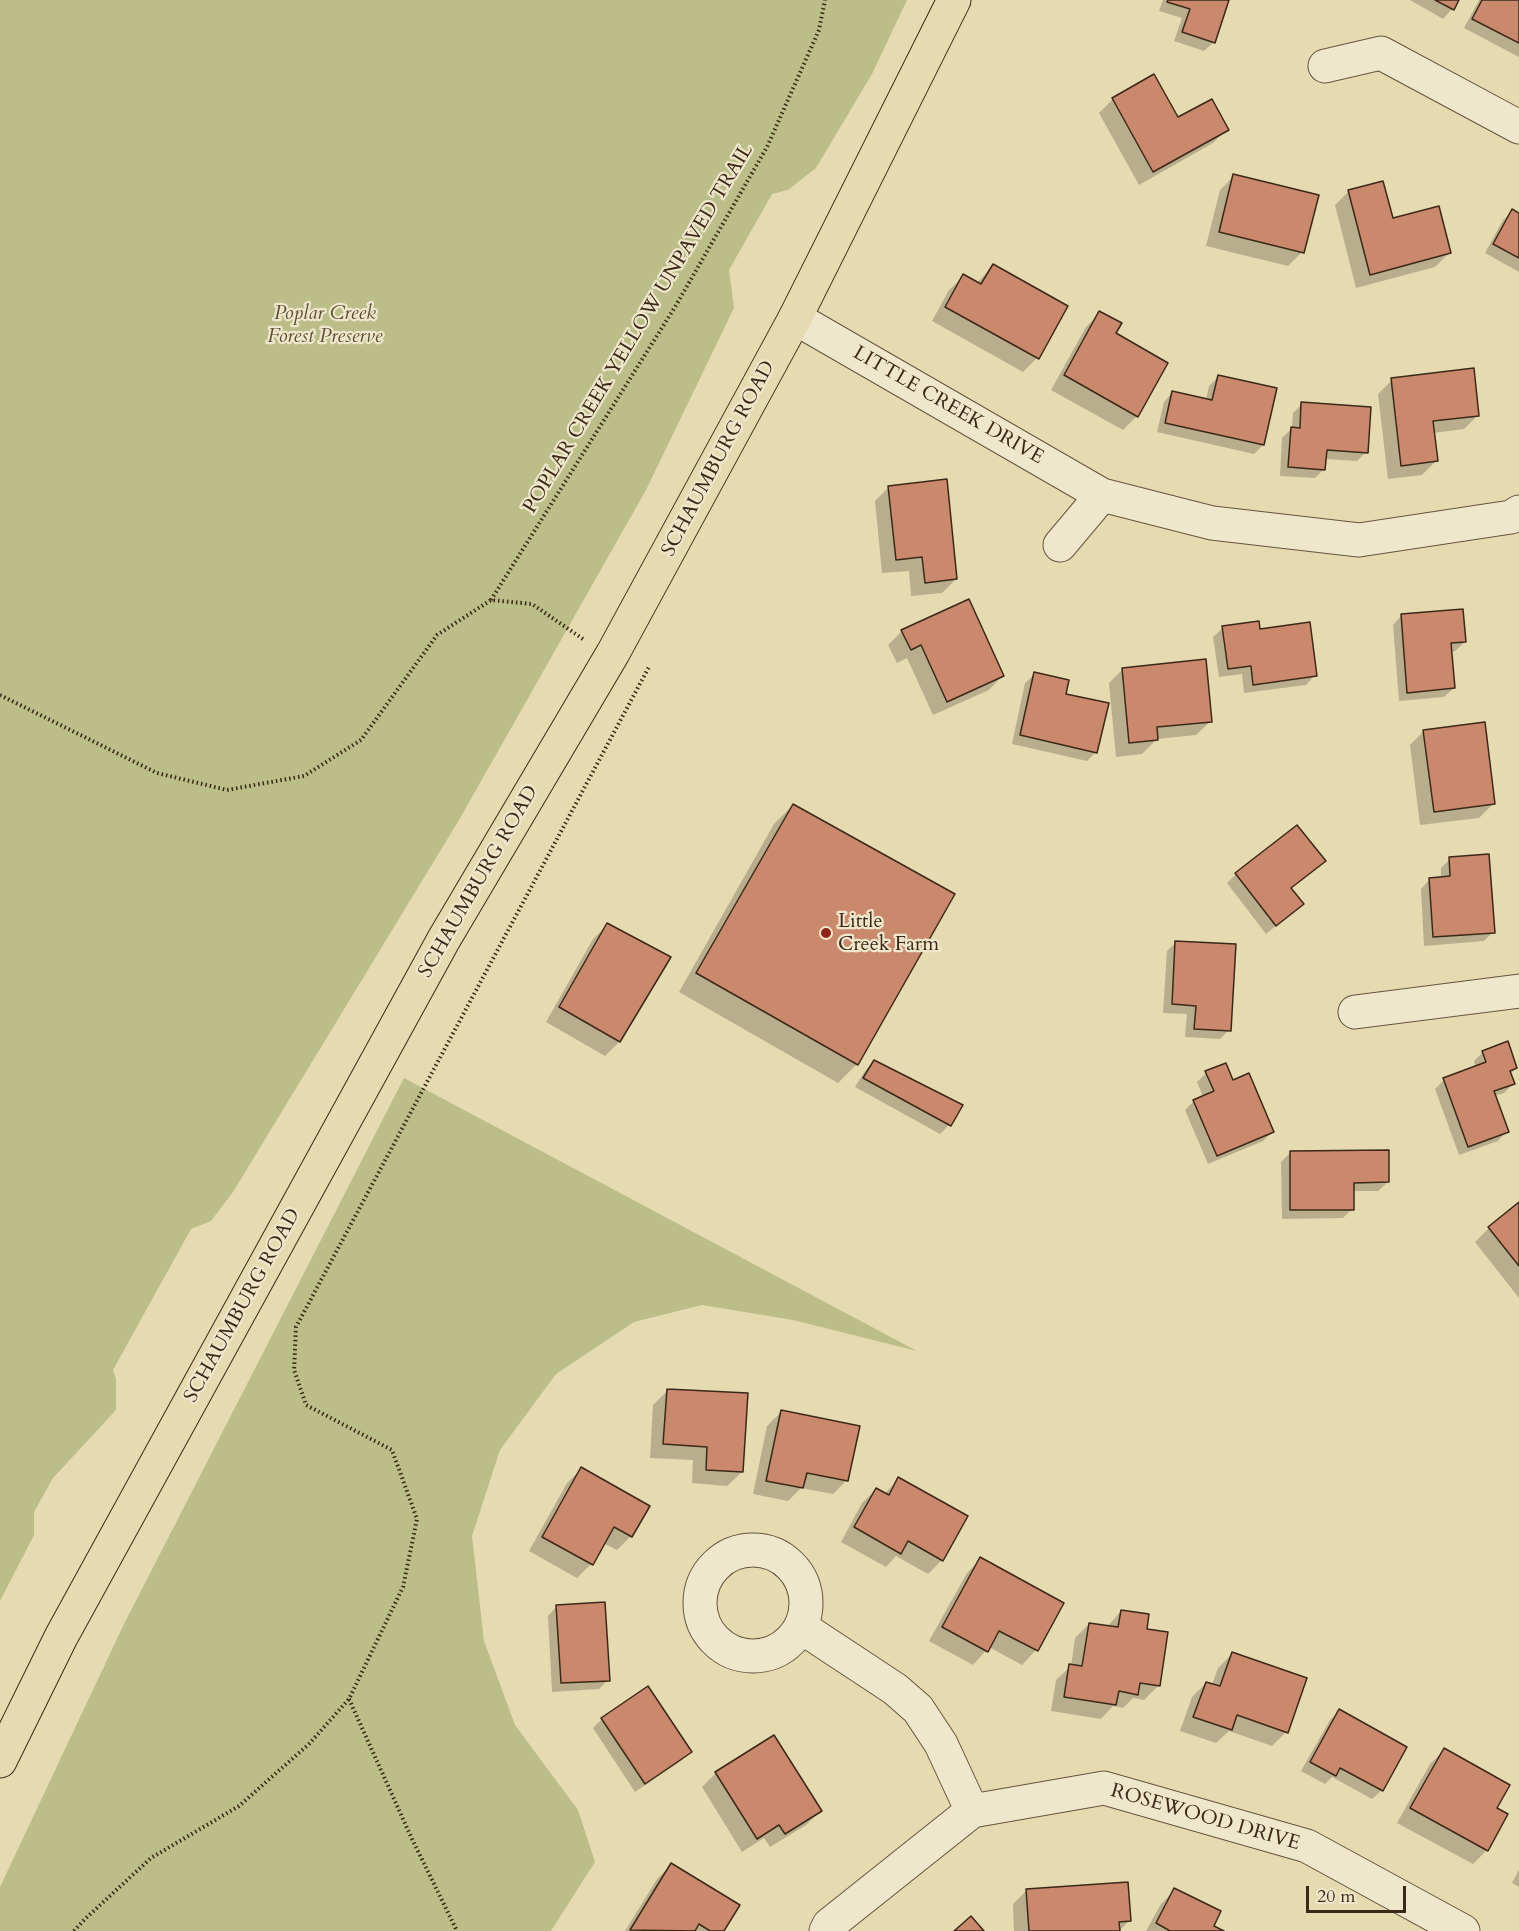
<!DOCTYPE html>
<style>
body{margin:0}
#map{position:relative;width:1519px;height:1931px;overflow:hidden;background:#e6dab1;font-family:Cardo,serif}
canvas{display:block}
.scale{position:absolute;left:1306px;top:1886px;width:100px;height:27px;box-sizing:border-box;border:3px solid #3c2817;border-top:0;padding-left:8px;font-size:18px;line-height:21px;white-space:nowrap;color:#3c2817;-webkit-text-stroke:4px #efe7cc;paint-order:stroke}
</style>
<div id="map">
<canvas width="1519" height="1931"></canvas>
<div class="scale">20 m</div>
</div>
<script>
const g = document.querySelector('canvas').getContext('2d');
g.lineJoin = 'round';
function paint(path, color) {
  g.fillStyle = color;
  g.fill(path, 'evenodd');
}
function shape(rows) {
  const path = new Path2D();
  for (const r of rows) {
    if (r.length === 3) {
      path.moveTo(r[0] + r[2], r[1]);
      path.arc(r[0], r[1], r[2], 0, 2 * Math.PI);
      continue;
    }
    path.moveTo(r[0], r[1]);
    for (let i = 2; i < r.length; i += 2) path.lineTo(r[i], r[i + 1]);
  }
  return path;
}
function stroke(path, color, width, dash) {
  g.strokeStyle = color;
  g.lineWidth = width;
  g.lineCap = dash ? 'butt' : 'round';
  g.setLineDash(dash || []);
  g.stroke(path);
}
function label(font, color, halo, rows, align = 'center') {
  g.font = font + ' Cardo,serif';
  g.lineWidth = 4.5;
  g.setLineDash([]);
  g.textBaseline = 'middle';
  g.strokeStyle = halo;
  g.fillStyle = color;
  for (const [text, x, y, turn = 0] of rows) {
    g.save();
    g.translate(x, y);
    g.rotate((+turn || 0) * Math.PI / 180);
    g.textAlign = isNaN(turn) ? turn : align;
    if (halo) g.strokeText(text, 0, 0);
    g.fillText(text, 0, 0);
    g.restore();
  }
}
const green = shape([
 [0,0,907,0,872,74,816,168,788,190,772,194,729,270,734,308,646,490,459,820,233,1192,211,1221,191,1229,113,1370,116,1379,116,1410,53,1478,34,1512,34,1535,0,1601],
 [404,1078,917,1351,793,1320,702,1305,634,1322,556,1374,500,1450,472,1536,484,1641,515,1725,578,1810,595,1862,551,1931,0,1931,0,1887,124,1624]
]);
const shadow = shape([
 [1163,0,1228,0,1214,42,1204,51,1174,41,1182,18,1159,11],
 [1410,0,1457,0,1452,9,1443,19],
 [1479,0,1519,0,1519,57,1464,28],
 [1154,76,1178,119,1227,129,1213,143,1139,185,1099,113,1113,99],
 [1234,176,1302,252,1288,266,1206,246,1220,190],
 [1349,191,1392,220,1449,253,1435,267,1356,288,1335,205],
 [1513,211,1519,215,1519,272,1485,253,1503,220],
 [993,266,1037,358,1023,372,932,321,949,290,964,276,977,283],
 [1100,313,1114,334,1137,416,1123,430,1051,390,1086,327],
 [1219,376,1263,445,1254,454,1157,432,1164,402,1173,392,1206,400,1209,386],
 [1392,380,1478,415,1464,429,1433,433,1436,461,1422,475,1388,479,1378,394],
 [1302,404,1366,452,1357,461,1325,459,1324,469,1315,478,1280,476,1282,438,1292,428,1293,413],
 [889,487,956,579,942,593,911,596,909,571,882,573,875,501],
 [1402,615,1465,642,1455,651,1450,652,1454,688,1444,697,1399,701,1393,625],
 [1223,628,1315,675,1306,685,1244,693,1242,674,1219,677,1213,637],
 [902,631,1003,675,989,690,933,715,907,658,897,663,888,645],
 [1123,669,1211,721,1196,735,1157,739,1142,754,1116,757,1109,683],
 [1035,674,1064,695,1096,752,1087,761,1012,744,1025,683],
 [1424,731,1493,804,1479,818,1420,825,1410,745],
 [793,805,953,894,857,1064,838,1083,679,992,774,824],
 [1450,859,1493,932,1484,941,1424,946,1421,889,1430,879,1441,878,1441,868],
 [1324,861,1290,889,1302,904,1266,934,1227,883,1236,874],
 [607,925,669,958,619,1042,605,1056,546,1022,593,939],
 [1176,942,1229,1030,1220,1039,1185,1037,1187,1014,1163,1013,1167,951],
 [1483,1052,1516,1068,1510,1074,1513,1084,1504,1093,1494,1096,1507,1131,1498,1141,1459,1155,1435,1089,1444,1080,1476,1068,1474,1061],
 [874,1061,949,1125,940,1134,855,1087,865,1071],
 [1206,1073,1232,1082,1272,1132,1263,1141,1208,1164,1185,1110,1194,1101,1203,1097,1197,1082],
 [1290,1153,1388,1182,1378,1191,1352,1191,1352,1209,1343,1218,1282,1219,1281,1162],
 [1519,1204,1519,1298,1475,1242,1489,1228],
 [667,1391,742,1472,727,1486,692,1483,693,1460,650,1458,653,1405],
 [781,1412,847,1480,833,1494,801,1488,788,1501,753,1494,767,1426],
 [581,1469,631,1536,617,1550,603,1543,591,1564,577,1578,529,1551,567,1483],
 [899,1479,942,1560,928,1574,896,1556,886,1567,841,1542,862,1503,876,1489,884,1494],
 [981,1559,1062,1603,1036,1650,1022,1665,989,1647,973,1665,929,1641,967,1573],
 [557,1606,608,1680,599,1689,552,1692,548,1616],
 [1121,1611,1145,1630,1158,1686,1144,1700,1133,1698,1123,1708,1113,1706,1101,1719,1051,1711,1056,1680,1071,1666,1075,1638,1089,1624,1107,1627],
 [1232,1654,1286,1732,1272,1746,1229,1731,1216,1743,1180,1731,1192,1697,1206,1683,1212,1685,1218,1668],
 [1339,1711,1405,1747,1382,1790,1372,1799,1332,1777,1325,1784,1301,1771,1330,1720],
 [602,1719,690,1752,681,1761,635,1792,593,1728],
 [774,1737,820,1811,806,1825,770,1847,764,1838,742,1852,702,1787,716,1773],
 [1444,1750,1487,1850,1473,1864,1397,1823,1430,1764],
 [671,1865,722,1931,625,1931,657,1879],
 [1519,1870,1519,1887,1512,1883],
 [1027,1890,1129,1921,1119,1931,1014,1931,1013,1904],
 [1175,1890,1212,1926,1221,1931,1146,1931,1161,1904]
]);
const building = shape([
 [1168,0,1229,0,1215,43,1182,32,1190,9,1167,2,1168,0],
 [1435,0,1459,0,1454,10,1435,0],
 [1482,0,1519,0,1519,43,1472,19,1482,0],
 [1154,74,1178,117,1212,99,1229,130,1153,172,1112,98,1154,74],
 [1233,174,1319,195,1304,253,1219,232,1233,174],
 [1383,181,1393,218,1439,206,1451,253,1370,275,1348,190,1383,181],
 [1512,209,1519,213,1519,258,1493,244,1512,209],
 [993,264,1068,306,1039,359,945,307,963,274,981,284,993,264],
 [1099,311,1122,323,1116,333,1168,363,1138,417,1064,375,1099,311],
 [1474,368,1479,416,1433,421,1438,461,1401,466,1391,378,1474,368],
 [1218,375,1277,388,1264,445,1165,423,1172,391,1212,400,1218,375],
 [1301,402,1371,407,1368,453,1327,450,1325,470,1288,467,1291,427,1300,428,1301,402],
 [947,479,957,579,925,583,922,557,896,560,888,486,947,479],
 [969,599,1004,676,947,702,921,645,911,650,901,630,969,599],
 [1463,609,1466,642,1451,643,1455,688,1407,693,1401,614,1463,609],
 [1259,621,1260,629,1310,622,1317,676,1253,685,1251,666,1228,669,1222,626,1259,621],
 [1206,659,1212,722,1157,727,1158,740,1129,743,1122,668,1206,659],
 [1034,672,1069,680,1066,694,1109,703,1097,753,1020,735,1034,672],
 [1485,722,1495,804,1434,812,1423,730,1485,722],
 [793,804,955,894,858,1065,696,973,793,804],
 [1297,825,1326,861,1291,888,1304,904,1276,926,1235,873,1297,825],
 [1489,854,1495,933,1433,937,1429,878,1450,876,1449,857,1489,854],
 [607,923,671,957,620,1042,559,1007,607,923],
 [1175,941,1236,944,1231,1031,1194,1029,1196,1006,1172,1004,1175,941],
 [1508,1041,1517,1068,1510,1071,1515,1084,1494,1091,1509,1132,1468,1147,1443,1078,1486,1062,1482,1051,1508,1041],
 [874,1060,963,1105,951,1126,863,1078,874,1060],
 [1226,1063,1233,1080,1249,1073,1274,1132,1217,1156,1193,1100,1214,1091,1205,1071,1226,1063],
 [1389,1150,1389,1182,1354,1183,1354,1210,1290,1210,1290,1151,1389,1150],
 [1519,1202,1519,1266,1488,1227,1519,1202],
 [667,1389,748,1393,743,1472,706,1470,707,1447,663,1444,667,1389],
 [781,1410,860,1426,848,1481,807,1473,803,1488,766,1481,781,1410],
 [581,1467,650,1506,632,1537,614,1527,593,1565,542,1537,581,1467],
 [898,1477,968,1516,943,1561,908,1541,901,1554,854,1527,876,1488,889,1495,898,1477],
 [980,1557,1064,1603,1038,1651,999,1631,988,1652,942,1627,980,1557],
 [605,1602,610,1681,561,1683,556,1605,605,1602],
 [1121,1610,1149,1614,1147,1629,1168,1632,1160,1686,1140,1683,1138,1695,1119,1691,1116,1705,1064,1697,1069,1664,1082,1666,1089,1623,1118,1627,1121,1610],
 [1232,1652,1307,1678,1288,1733,1237,1715,1232,1730,1193,1717,1206,1682,1220,1686,1232,1652],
 [648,1686,692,1752,645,1784,601,1718,648,1686],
 [1339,1709,1407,1747,1383,1791,1340,1768,1336,1776,1310,1762,1339,1709],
 [774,1735,822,1811,785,1834,779,1825,757,1839,715,1772,774,1735],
 [1444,1748,1510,1785,1497,1808,1508,1814,1488,1851,1410,1808,1444,1748],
 [671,1863,740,1905,724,1931,710,1931,699,1924,695,1931,630,1930,671,1863],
 [1128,1882,1131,1921,1119,1922,1120,1931,1029,1931,1026,1889,1128,1882],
 [1174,1888,1221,1911,1214,1926,1224,1931,1170,1931,1156,1923,1174,1888],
 [971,1916,984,1931,954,1931,971,1916]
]);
const path = shape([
 [491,600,675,307,767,147,819,30,825,0],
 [0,695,157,773,227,790,304,776,361,740,437,635,491,600,532,604,583,639],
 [349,1699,412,1839,457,1931],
 [74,1931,85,1919,151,1858,239,1806,309,1744,349,1699,403,1587,417,1519,392,1450,306,1405,294,1370,296,1327,650,665]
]);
const minor = shape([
 [1325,66,1381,53,1519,127],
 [795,318,1102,495,1212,523,1359,540,1511,517,1519,512],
 [1060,545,1102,495],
 [1355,1012,1519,991],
 [753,1603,53],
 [801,1627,895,1689,918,1709,941,1744,972,1811],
 [826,1931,829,1925,972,1811,1104,1788,1307,1846,1463,1931]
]);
const major = shape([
 [0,1761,61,1637,444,939,613,653,795,318,954,0]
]);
const markers = [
 [826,933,6,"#8f2418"]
];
const parkNames = [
 ["Poplar Creek",325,314],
 ["Forest Preserve",325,337]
];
const streetNames = [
 ["POPLAR CREEK YELLOW UNPAVED TRAIL",639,329,-59],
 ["LITTLE CREEK DRIVE",948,406,30],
 ["SCHAUMBURG ROAD",719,459,-62],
 ["SCHAUMBURG ROAD",479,882,-60],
 ["SCHAUMBURG ROAD",243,1306,-61],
 ["ROSEWOOD DRIVE",1205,1818,16]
];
const poiNames = [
 ["Little",838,922],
 ["Creek Farm",838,945]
];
paint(green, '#bbbe88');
paint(shadow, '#0003');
paint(building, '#ca886d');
stroke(building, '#3c2817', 1.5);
stroke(minor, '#66543e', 35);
stroke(major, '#3c2817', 35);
stroke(path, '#3c2817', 4, [1.5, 3]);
stroke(minor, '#efe7cc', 33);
stroke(major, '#e6dab1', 33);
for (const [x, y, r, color] of markers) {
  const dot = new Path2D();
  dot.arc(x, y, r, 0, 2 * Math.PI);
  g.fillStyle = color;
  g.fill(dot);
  stroke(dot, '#efe7cc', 2);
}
label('italic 20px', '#5c4e33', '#efe7cc', parkNames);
label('20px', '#3c2817', '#efe7cc', streetNames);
label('20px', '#3c2817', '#efe7cc', poiNames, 'left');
</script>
